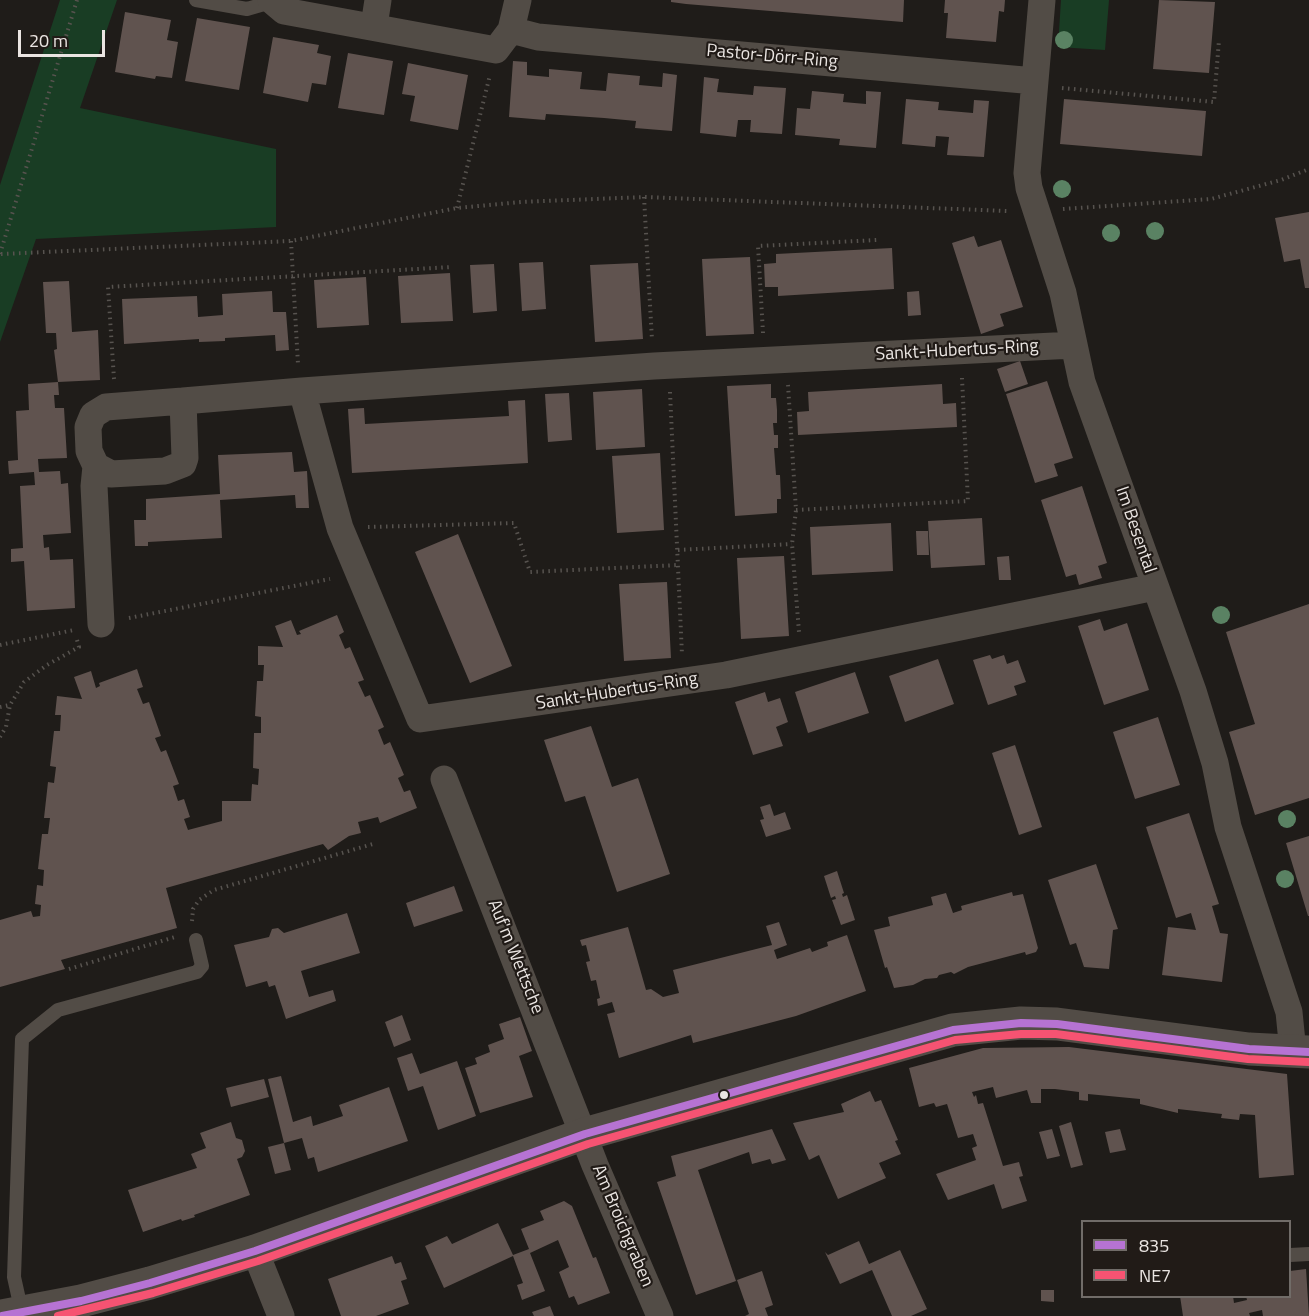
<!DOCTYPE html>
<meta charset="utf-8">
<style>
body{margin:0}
#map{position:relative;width:1309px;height:1316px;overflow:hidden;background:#1f1c19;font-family:"Titillium Web",sans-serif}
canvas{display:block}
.legend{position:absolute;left:1081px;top:1220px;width:210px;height:78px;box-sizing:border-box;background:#211b17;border:2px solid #716c68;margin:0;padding:8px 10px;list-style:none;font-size:18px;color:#eae5e2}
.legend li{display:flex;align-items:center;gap:12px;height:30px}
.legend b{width:30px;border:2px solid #716c68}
.scale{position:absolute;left:18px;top:30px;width:87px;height:27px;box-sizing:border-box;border:3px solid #eae5e2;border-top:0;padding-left:8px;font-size:18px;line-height:21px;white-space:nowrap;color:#eae5e2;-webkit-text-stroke:4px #211b17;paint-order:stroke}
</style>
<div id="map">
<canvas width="1309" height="1316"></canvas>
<ul class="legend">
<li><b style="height:8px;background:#b673d3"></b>835</li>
<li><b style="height:8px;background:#f65372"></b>NE7</li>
</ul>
<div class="scale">20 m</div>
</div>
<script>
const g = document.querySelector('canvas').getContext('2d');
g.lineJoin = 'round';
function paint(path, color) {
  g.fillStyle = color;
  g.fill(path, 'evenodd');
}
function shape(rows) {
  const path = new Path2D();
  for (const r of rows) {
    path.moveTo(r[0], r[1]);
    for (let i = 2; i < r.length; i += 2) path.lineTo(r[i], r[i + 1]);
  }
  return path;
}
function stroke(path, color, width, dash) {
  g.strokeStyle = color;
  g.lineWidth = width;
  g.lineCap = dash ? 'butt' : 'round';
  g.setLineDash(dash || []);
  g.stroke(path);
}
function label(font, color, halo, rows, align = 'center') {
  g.font = font + ' "Titillium Web",sans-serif';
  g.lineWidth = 4.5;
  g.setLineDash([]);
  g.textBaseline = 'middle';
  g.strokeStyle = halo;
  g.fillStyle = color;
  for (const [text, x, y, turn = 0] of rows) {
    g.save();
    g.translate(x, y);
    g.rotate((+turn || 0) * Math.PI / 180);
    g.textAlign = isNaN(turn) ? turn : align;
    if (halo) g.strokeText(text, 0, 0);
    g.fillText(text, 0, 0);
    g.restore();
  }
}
const green = shape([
 [60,0,117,0,80,108,276,149,276,227,36,239,0,342,0,185],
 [1061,0,1109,0,1105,50,1058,47]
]);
const building = shape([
 [671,0,904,0,903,22,686,4,671,2],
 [945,0,1005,0,1004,12,999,11,996,42,946,38,948,13,944,13],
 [1159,0,1215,2,1209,73,1153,69],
 [125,12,171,20,167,40,178,42,172,78,156,76,155,79,115,72],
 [197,18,250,27,239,90,185,81],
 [273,37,319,45,317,53,331,56,326,85,312,83,308,102,263,93],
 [348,53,393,61,384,115,338,108],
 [513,61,527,62,527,75,549,77,549,69,582,72,580,89,606,91,608,73,640,76,639,85,662,87,663,73,677,75,672,131,635,128,636,121,604,118,546,114,545,120,509,117],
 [408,63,468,75,458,130,410,121,415,96,402,94],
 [704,77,719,79,717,92,753,95,754,86,786,88,782,134,750,132,751,120,738,120,736,137,700,133],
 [812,91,844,94,843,102,866,104,866,91,881,92,876,148,839,145,840,139,795,135,797,108,810,109],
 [906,99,939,102,938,110,973,113,974,100,989,101,984,157,947,155,949,137,936,136,935,147,902,144],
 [1064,99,1206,111,1202,156,1060,144],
 [1309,212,1309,288,1305,288,1300,259,1284,262,1275,218],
 [974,236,978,247,1001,240,1023,307,1000,314,1004,326,981,334,952,243],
 [892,248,894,289,778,296,778,287,765,287,764,264,776,263,776,254],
 [750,257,754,334,706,336,702,259],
 [543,262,546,309,522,311,519,263],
 [638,263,643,339,595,342,590,265],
 [494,264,497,311,473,313,470,265],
 [450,273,453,321,401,323,398,276],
 [366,277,369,325,317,328,314,280],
 [69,281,72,332,98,330,100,380,58,382,54,350,57,349,56,333,46,333,43,282],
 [272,291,273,312,286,312,289,350,276,351,275,335,225,338,225,341,199,342,199,339,124,344,122,299,197,296,198,317,223,315,222,294],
 [919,291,921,315,908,316,907,292],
 [1020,361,1028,384,1005,392,997,369],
 [1047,381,1073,458,1054,464,1058,476,1035,483,1006,394],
 [58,382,59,395,54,395,55,408,64,408,67,458,38,459,39,472,60,471,61,484,68,483,71,533,43,535,44,548,49,547,50,560,73,559,75,608,27,611,24,561,11,562,11,549,23,548,20,486,35,485,34,472,9,474,8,461,18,460,16,411,29,410,28,384],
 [771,384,771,398,776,398,777,410,777,423,773,423,774,435,778,435,778,448,774,448,776,475,780,475,781,499,777,499,777,513,735,516,727,386],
 [942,384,943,404,956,403,957,427,798,435,797,412,809,411,808,392],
 [642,389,645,447,596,450,593,392],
 [569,393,572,440,548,442,545,394],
 [525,400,528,463,352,473,348,409,364,408,365,424,474,418,509,416,508,401],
 [292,452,294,472,307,471,309,508,296,508,295,495,220,500,222,538,148,542,148,546,135,546,134,520,146,520,146,499,220,494,218,455],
 [660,453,664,530,617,533,612,456],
 [1082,486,1107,563,1098,566,1102,578,1079,585,1076,574,1066,577,1041,500],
 [982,518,985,565,931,568,928,521],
 [891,523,893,571,812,575,810,527],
 [916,531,928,531,929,555,917,555],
 [458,534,512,666,470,683,415,552],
 [784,556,789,636,741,639,737,558],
 [1009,556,1011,580,999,580,997,557],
 [667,582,671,658,624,661,619,584],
 [1309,604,1309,798,1255,815,1229,732,1255,724,1226,632],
 [337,615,344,632,339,635,345,649,350,647,364,680,358,682,365,697,370,695,384,727,378,730,384,745,390,742,404,775,398,778,404,792,410,790,417,808,380,823,378,817,358,822,361,833,349,836,328,850,323,844,166,888,177,928,61,960,65,969,0,987,0,920,31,911,33,917,40,916,41,905,35,904,37,885,43,886,44,870,38,869,42,834,48,834,50,818,44,818,48,782,54,783,56,767,50,766,54,731,60,731,61,715,55,715,57,696,82,699,74,677,91,671,96,688,100,686,99,683,137,669,143,687,137,689,143,704,149,702,161,736,155,738,161,752,166,750,179,784,173,786,178,801,184,799,190,817,184,819,188,830,222,821,222,801,251,801,252,784,258,785,259,769,253,768,254,733,261,733,261,717,255,716,257,681,263,681,264,665,258,665,258,646,283,647,275,626,291,620,297,635,301,634,299,631],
 [1100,619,1104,631,1127,623,1149,690,1104,705,1078,626],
 [990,655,992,659,1004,655,1007,664,1018,660,1026,682,1014,686,1017,695,988,705,973,660],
 [938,659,954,704,905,722,889,676],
 [855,672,869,713,808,733,795,692],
 [765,692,768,702,780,698,788,722,776,727,783,746,753,755,735,702],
 [1158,717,1180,785,1135,799,1113,732],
 [591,726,612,787,638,778,670,874,617,892,585,796,565,802,544,740],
 [1015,745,1042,827,1019,835,992,753],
 [770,804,774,816,785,812,791,829,766,837,760,820,764,819,760,807],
 [1189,813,1219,904,1212,906,1220,933,1228,934,1222,982,1162,975,1168,927,1196,930,1191,913,1176,918,1146,827],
 [1309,836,1309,916,1308,916,1286,843],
 [1096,864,1118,929,1113,930,1109,969,1084,967,1076,943,1070,945,1048,880],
 [837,871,844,893,842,894,843,897,847,895,855,920,841,925,832,900,836,899,835,896,831,898,824,876],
 [454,886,463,911,414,927,406,903],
 [1012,892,1013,896,1023,894,1038,948,1036,952,1026,955,1025,952,968,967,954,974,951,972,939,975,937,978,925,979,913,985,894,988,887,967,885,968,874,930,890,926,888,917,933,905,931,897,946,893,953,913,962,910,961,906],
 [347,913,360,953,301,971,309,997,333,990,336,1001,286,1019,275,985,269,987,267,981,246,987,234,945,269,937,272,929,278,928,284,933],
 [779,922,787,945,774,950,777,959,810,948,812,952,828,946,827,942,847,935,866,991,796,1016,693,1043,691,1035,619,1058,607,1014,615,1012,612,1002,598,1006,597,999,600,998,596,980,591,981,586,962,590,961,586,945,582,946,580,940,628,927,646,990,651,989,663,997,679,993,673,970,772,945,766,926],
 [402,1015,411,1040,394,1047,385,1022],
 [520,1017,532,1051,519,1056,533,1097,480,1113,465,1068,477,1064,475,1058,490,1052,488,1045,504,1039,499,1024],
 [1069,1047,1287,1074,1294,1175,1259,1178,1255,1115,1240,1114,1239,1120,1221,1118,1222,1114,1178,1109,1178,1113,1140,1104,1140,1099,1088,1094,1088,1101,1079,1100,1079,1092,1055,1089,1041,1089,1041,1103,1031,1103,1027,1090,996,1098,993,1087,972,1092,974,1097,976,1095,978,1104,983,1103,1003,1166,1019,1162,1023,1176,1019,1177,1027,1201,1002,1209,994,1184,948,1200,936,1174,976,1160,972,1148,977,1146,973,1134,958,1138,947,1104,936,1107,934,1103,919,1107,909,1068,983,1048],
 [412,1053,420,1074,457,1061,476,1116,438,1130,423,1086,408,1091,397,1058],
 [281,1076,293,1122,311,1116,313,1126,343,1116,339,1105,389,1087,408,1141,318,1172,314,1157,308,1159,302,1138,284,1143,268,1079],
 [264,1079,269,1097,231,1107,226,1088],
 [870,1091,875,1102,881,1100,898,1140,895,1141,901,1154,879,1163,886,1178,838,1199,819,1155,809,1160,793,1123,844,1112,841,1104],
 [231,1122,236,1138,242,1140,245,1151,242,1157,237,1159,250,1195,194,1215,195,1217,182,1221,181,1219,143,1232,128,1190,197,1168,191,1154,206,1148,200,1133],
 [1071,1122,1083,1165,1071,1168,1059,1126],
 [772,1129,786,1160,772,1164,770,1159,752,1164,749,1152,698,1170,736,1281,696,1295,657,1182,676,1176,671,1156],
 [1052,1129,1060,1156,1047,1159,1039,1132],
 [1120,1129,1126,1150,1110,1153,1105,1132],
 [284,1143,291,1170,275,1174,268,1147],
 [564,1201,572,1206,593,1258,596,1257,610,1293,578,1305,574,1296,569,1298,559,1272,569,1267,558,1240,530,1253,545,1291,522,1300,517,1285,523,1283,513,1256,444,1288,425,1246,447,1236,452,1244,498,1223,513,1255,529,1249,521,1229,544,1220,540,1211],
 [859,1241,869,1264,900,1250,927,1309,911,1316,892,1316,872,1270,840,1284,825,1252,828,1255],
 [392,1256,395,1264,401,1262,407,1279,401,1281,409,1304,376,1316,341,1316,328,1279],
 [1306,1269,1309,1316,1263,1316,1262,1310,1249,1313,1250,1316,1183,1316,1180,1296,1233,1296,1234,1303,1247,1300,1246,1296,1290,1296,1290,1271],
 [762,1271,773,1305,765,1308,768,1316,745,1316,749,1314,737,1280],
 [1041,1290,1054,1290,1054,1302,1041,1301],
 [550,1306,554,1316,534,1316,532,1312]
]);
const path = shape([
 [1062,88,1214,102,1219,40],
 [644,197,652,340],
 [457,208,490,75],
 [1063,209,1211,199,1281,180,1309,169],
 [291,241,298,364],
 [0,254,77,0],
 [1,254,291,241,457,208,521,202,644,197,1007,211],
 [763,333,758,246,877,240],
 [114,379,108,287,451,267],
 [788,385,796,510,792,544,799,632],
 [670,392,682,655],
 [796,510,968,501,962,378],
 [368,527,514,523,530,572,678,565],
 [678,550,792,544],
 [129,618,330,579],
 [0,645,74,630],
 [0,707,10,705],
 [0,737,6,727,10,705,24,682,47,665,79,647,77,640],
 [192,921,193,909,199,900,214,890,373,844],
 [69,969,175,937]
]);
const service = shape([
 [196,0,247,9,271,2],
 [1290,1255,1309,1254],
 [22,1313,14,1277,22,1039,58,1010,197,972,202,966,196,940]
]);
const minor = shape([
 [271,0,284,11,496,50,511,30,518,0],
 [1042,0,1027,173,1029,188,1063,293,1082,382,1193,691,1215,763,1228,827,1289,1012,1293,1052],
 [374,26,378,0],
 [511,30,538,37,1035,81],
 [1074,345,654,366,302,391,340,528,420,719,726,675,1155,587],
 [183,401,106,407,93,415,88,427,89,451,96,466,111,474,165,471,183,464,185,458,183,401,302,391],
 [96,466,94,486,101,624],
 [444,779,595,1165,660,1316],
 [255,1251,281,1316]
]);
const tertiary = shape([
 [2,1316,81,1301,150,1283,255,1251,585,1134,953,1030,1021,1023,1057,1024,1249,1049,1309,1052]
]);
const bus1 = shape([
 [2,1316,81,1301,150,1283,255,1251,585,1134,953,1030,1021,1023,1057,1024,1249,1049,1309,1052]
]);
const bus2 = shape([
 [58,1316,153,1293,258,1261,588,1144,955,1040,1021,1034,1056,1034,1248,1059,1308,1062]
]);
const trees = [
 [1064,40],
 [1062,189],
 [1155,231],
 [1111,233],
 [1221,615],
 [1287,819],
 [1285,879]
];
const markers = [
 [724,1095,5,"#eae5e2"]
];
const streetNames = [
 ["Pastor-Dörr-Ring",772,57,5],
 ["Sankt-Hubertus-Ring",957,351,-3],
 ["Im Besental",1135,530,71],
 ["Sankt-Hubertus-Ring",617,692,-9],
 ["Auf'm Wettsche",515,957,68],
 ["Am Broichgraben",622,1226,67]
];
paint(green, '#193d24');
paint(building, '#60534f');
stroke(path, '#57534f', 4, [1.5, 4.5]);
stroke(service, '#524c46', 14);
stroke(minor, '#524c46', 27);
stroke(tertiary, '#524c46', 33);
stroke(bus1, '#b673d3', 8);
stroke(bus2, '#f65372', 8);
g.fillStyle = '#5a8263';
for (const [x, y] of trees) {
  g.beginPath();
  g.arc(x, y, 9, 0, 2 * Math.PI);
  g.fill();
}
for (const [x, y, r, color] of markers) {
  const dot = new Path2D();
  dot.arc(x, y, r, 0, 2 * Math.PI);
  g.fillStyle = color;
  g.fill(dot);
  stroke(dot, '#211b17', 2);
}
label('18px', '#eae5e2', '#211b17', streetNames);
</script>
